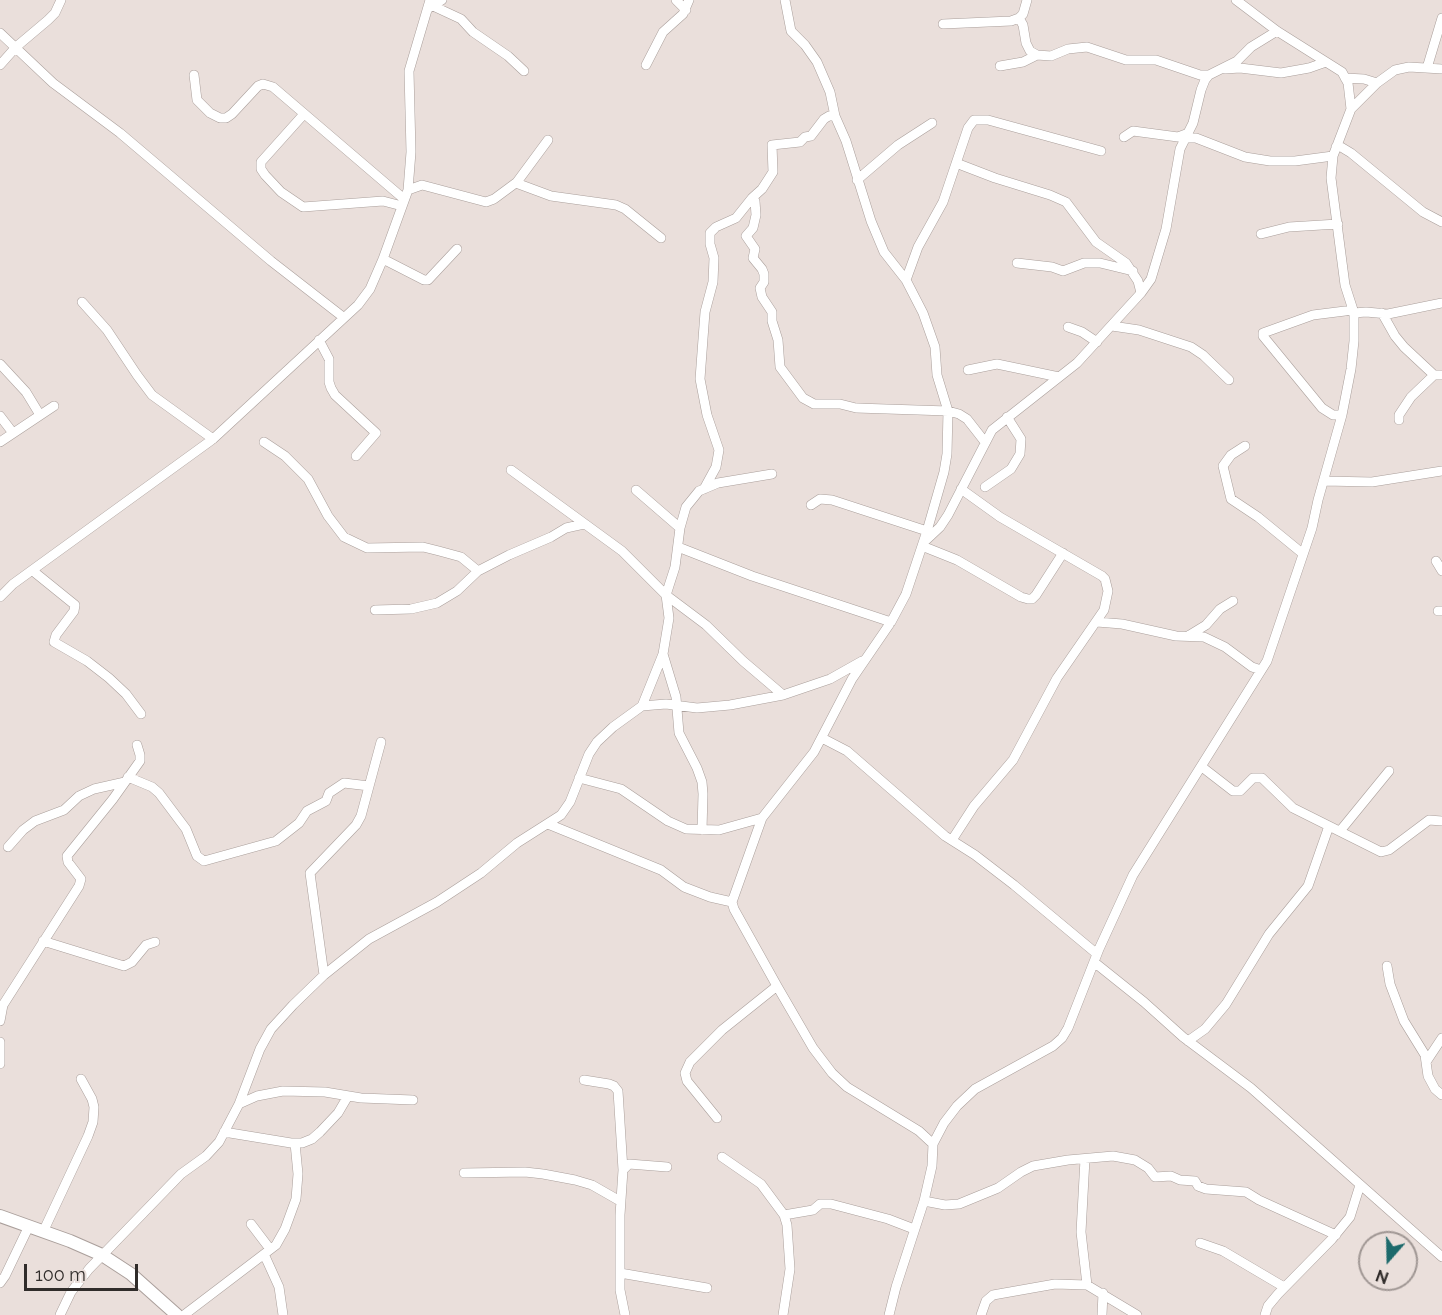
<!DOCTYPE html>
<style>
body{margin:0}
#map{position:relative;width:1442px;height:1315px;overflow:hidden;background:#eadfdb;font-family:Raleway,sans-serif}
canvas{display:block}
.north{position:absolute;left:1358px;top:1231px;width:60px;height:60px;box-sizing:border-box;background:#eadfdb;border:2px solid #a09794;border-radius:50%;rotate:200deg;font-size:16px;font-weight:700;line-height:24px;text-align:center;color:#302c2a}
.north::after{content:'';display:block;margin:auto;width:21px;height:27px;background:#1d6a6c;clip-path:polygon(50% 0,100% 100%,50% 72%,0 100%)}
.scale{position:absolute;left:24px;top:1264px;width:114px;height:27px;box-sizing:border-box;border:3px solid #302c2a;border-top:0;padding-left:8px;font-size:18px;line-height:21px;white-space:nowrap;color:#302c2a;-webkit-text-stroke:4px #eadfdb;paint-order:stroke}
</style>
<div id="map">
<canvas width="1442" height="1315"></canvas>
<div class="north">N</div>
<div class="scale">100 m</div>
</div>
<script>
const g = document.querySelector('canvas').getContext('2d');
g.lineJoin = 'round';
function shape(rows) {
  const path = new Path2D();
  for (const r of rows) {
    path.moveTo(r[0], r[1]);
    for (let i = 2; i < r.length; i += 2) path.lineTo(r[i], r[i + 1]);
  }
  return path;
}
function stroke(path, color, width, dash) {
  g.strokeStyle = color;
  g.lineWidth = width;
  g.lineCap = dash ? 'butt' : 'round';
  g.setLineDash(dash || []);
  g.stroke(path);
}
const minor = shape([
 [676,0,686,10],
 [785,0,791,31,805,45,817,62,830,92,835,116,846,141,871,221,884,252,906,280,923,313,935,347,937,375,948,411,947,454,944,472,927,531,906,594,891,622,852,679,814,752,762,818,732,902,734,909,777,986,813,1048,832,1073,847,1087,919,1131,933,1144,932,1166,924,1201,896,1287,889,1315],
 [1236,0,1277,31,1342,72,1348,83,1351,109],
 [433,6,461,19,473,32,508,56,524,71],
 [429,8,442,0],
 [1019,18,1023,25,1026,43,1030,51,1037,55,1051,56,1068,49,1087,47,1126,60,1156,60,1200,75,1209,75],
 [943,24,1011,21,1019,18,1023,14,1027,0],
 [0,33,53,83,120,133,271,261,343,317],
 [0,65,16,47,48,20,55,13,61,0],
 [646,65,663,32,683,14,689,0],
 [1000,66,1023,62,1037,55],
 [1427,68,1442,18],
 [1225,69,1240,68,1281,73,1309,68,1326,62],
 [194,75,197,100,210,113,220,118,226,118,232,114,258,86,263,84,273,87,404,199],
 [1345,78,1364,79,1377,83],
 [304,114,261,162,261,169,265,175,281,192,303,207,383,201,402,206],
 [835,116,829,116,824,119,811,136,805,137,800,142,772,145,773,172,762,189,752,198,755,201,756,215,753,228,746,236,755,249,753,258,762,269,764,274,764,282,760,288,762,297,772,312,772,321,778,340,780,367,803,398,814,404,840,404,856,408,948,411,959,414,967,419,985,442],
 [1124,137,1133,131,1178,137,1186,134],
 [1184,138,1196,138,1245,157,1270,161,1295,161,1333,156],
 [1336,147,1341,147,1351,153,1423,212,1442,222],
 [956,163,995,178,1050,195,1066,202,1096,242,1126,263,1138,281,1141,293],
 [857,180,898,145,932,123],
 [516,183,551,196,616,205,625,209,661,238],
 [408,190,422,185,486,202,494,199,517,182,548,140],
 [1261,234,1289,227,1338,224],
 [383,259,424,280,428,280,457,249],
 [1017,263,1052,267,1063,271,1084,263,1100,263,1133,271],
 [906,280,918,247,943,202,968,128,974,120,988,120,1101,151],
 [82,302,107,330,137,375,152,395,213,439],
 [1354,313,1366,312,1388,314,1442,303],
 [1382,313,1395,336,1404,347,1434,375,1442,375],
 [1112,326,1139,330,1191,347,1203,355,1229,380],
 [1068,327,1082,332,1097,342],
 [319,340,329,359,329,382,331,388,335,395,376,433,356,456],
 [0,364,26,392,40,415],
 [968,370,997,364,1059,377],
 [1342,415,1333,415,1322,408,1263,336,1263,333,1313,315,1353,310],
 [0,416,13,433],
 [1399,420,1399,415,1411,397,1434,375],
 [0,442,54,406],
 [264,442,285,456,308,479,328,516,344,537,367,548,423,547,439,551,461,557,478,571],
 [1245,446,1231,455,1223,466,1231,499,1258,517,1302,553],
 [511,470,622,551,666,595,706,625,743,661,783,695],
 [1324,481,1372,482,1442,471],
 [985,487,1011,469,1020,454,1021,439,1007,417],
 [704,489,716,467,719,450,707,415,700,379,705,312,713,282,714,258,710,244,710,233,716,227,736,218,752,198],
 [636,490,680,528],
 [811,505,820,499,832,500,927,531],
 [924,542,940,527,948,515,992,430,1077,363,1141,293,1151,279,1166,229,1180,149,1193,123,1201,90,1205,80,1209,75,1237,61,1251,47,1277,31],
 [922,546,957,560,1021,597,1028,599,1032,599,1036,595,1063,553],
 [678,547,752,576,891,622],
 [1436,561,1442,571],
 [33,571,75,605,74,611,56,635,54,642,87,661,109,678,126,694,141,714],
 [0,597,13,584,213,439,358,305,370,289,383,259,408,190,411,152,409,71,430,0],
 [375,610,411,609,437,603,457,591,478,571,509,555,551,537,566,528,584,524],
 [1438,611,1442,611],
 [1097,622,1122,624,1176,636,1204,637,1225,647,1252,667,1261,670],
 [1188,636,1206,625,1220,609,1233,601],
 [663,654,676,697,679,733,697,768,702,782,703,794,702,830],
 [642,706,663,654,669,618,666,595,675,567,680,528,686,507,699,491,718,483,772,474],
 [822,738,847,751,945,836,975,855,1014,885,1097,954],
 [1202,767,1233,791,1240,791,1253,778,1262,778,1293,808,1381,852,1389,850,1429,820,1442,821],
 [128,777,152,787,159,793,186,829,197,856,204,861,276,841,299,823,307,811,326,801,329,793,344,783,369,786],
 [579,778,621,789,668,821,686,829,719,830,762,818],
 [548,824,661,870,684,887,710,897,732,902],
 [1340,831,1389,771],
 [952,840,974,806,1013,760,1057,678,1104,610,1108,591,1105,579,1102,576,1000,517,961,489],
 [8,847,23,830,35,821,64,810,79,796,94,789,125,782],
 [43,941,124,966,132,962,146,945,155,942],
 [1094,962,1144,1002,1183,1037,1251,1088,1442,1257],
 [1387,966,1390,984,1404,1021,1425,1055,1428,1076,1435,1089,1442,1095],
 [324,975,310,873,356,825,361,816,381,742],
 [0,1021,3,1005,79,886,81,879,68,862,67,856,113,799,140,761,140,755,137,745],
 [1188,1041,1205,1029,1226,1004,1269,934,1308,886,1329,826],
 [0,1042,0,1064],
 [1426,1062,1442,1038],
 [584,1080,609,1084,614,1086,618,1091,623,1170],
 [239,1104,257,1096,283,1091,325,1092,361,1098,413,1100],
 [717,1118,687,1081,685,1073,690,1062,722,1030,777,986],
 [224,1132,291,1143,302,1143,312,1139,320,1132,338,1113,348,1096],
 [933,1144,944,1123,957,1106,975,1089,1053,1046,1062,1038,1068,1028,1099,949,1133,875,1267,661,1312,528,1318,500,1342,415,1351,369,1354,341,1354,313,1345,285,1331,178,1333,156,1351,109,1377,83,1395,70,1409,67,1442,69],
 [722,1157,761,1184,784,1215,787,1225,790,1269,783,1315],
 [1085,1159,1081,1232,1087,1285],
 [464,1173,525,1172,543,1174,575,1180,592,1185,620,1201],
 [924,1201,945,1205,959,1204,998,1188,1021,1172,1033,1166,1068,1160,1113,1156,1135,1160,1148,1168,1155,1177,1171,1176,1180,1180,1195,1181,1198,1186,1206,1189,1246,1192,1259,1200,1336,1235],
 [784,1215,813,1210,820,1204,831,1204,888,1219,914,1229],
 [251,1224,270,1249],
 [43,1232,88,1136,93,1122,94,1107,92,1099,81,1079],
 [1200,1243,1223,1251,1284,1287],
 [264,1254,279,1287,283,1315],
 [620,1273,707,1288],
 [0,1283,5,1276,29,1226],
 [60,1315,71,1292,89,1269,181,1174,206,1156,219,1142,239,1104,260,1049,271,1029,293,1005,324,975,369,939,437,902,481,873,517,843,561,815,570,802,589,754,597,742,613,727,642,706,666,704,697,708,730,705,783,695,830,679,862,661],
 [184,1315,276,1245,285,1229,296,1199,298,1174,295,1143],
 [625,1315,620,1290,620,1215,623,1170,629,1164,667,1167],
 [981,1315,986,1301,993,1295,1055,1284,1087,1285,1137,1315],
 [1102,1315,1103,1293],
 [1265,1315,1268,1306,1278,1294,1332,1239,1350,1217,1360,1185]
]);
const tertiary = shape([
 [0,1216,70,1241,102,1255,131,1274,177,1315]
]);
stroke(minor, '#aa9f9b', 10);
stroke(tertiary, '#aa9f9b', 14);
stroke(minor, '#fff', 9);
stroke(tertiary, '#fff', 12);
</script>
